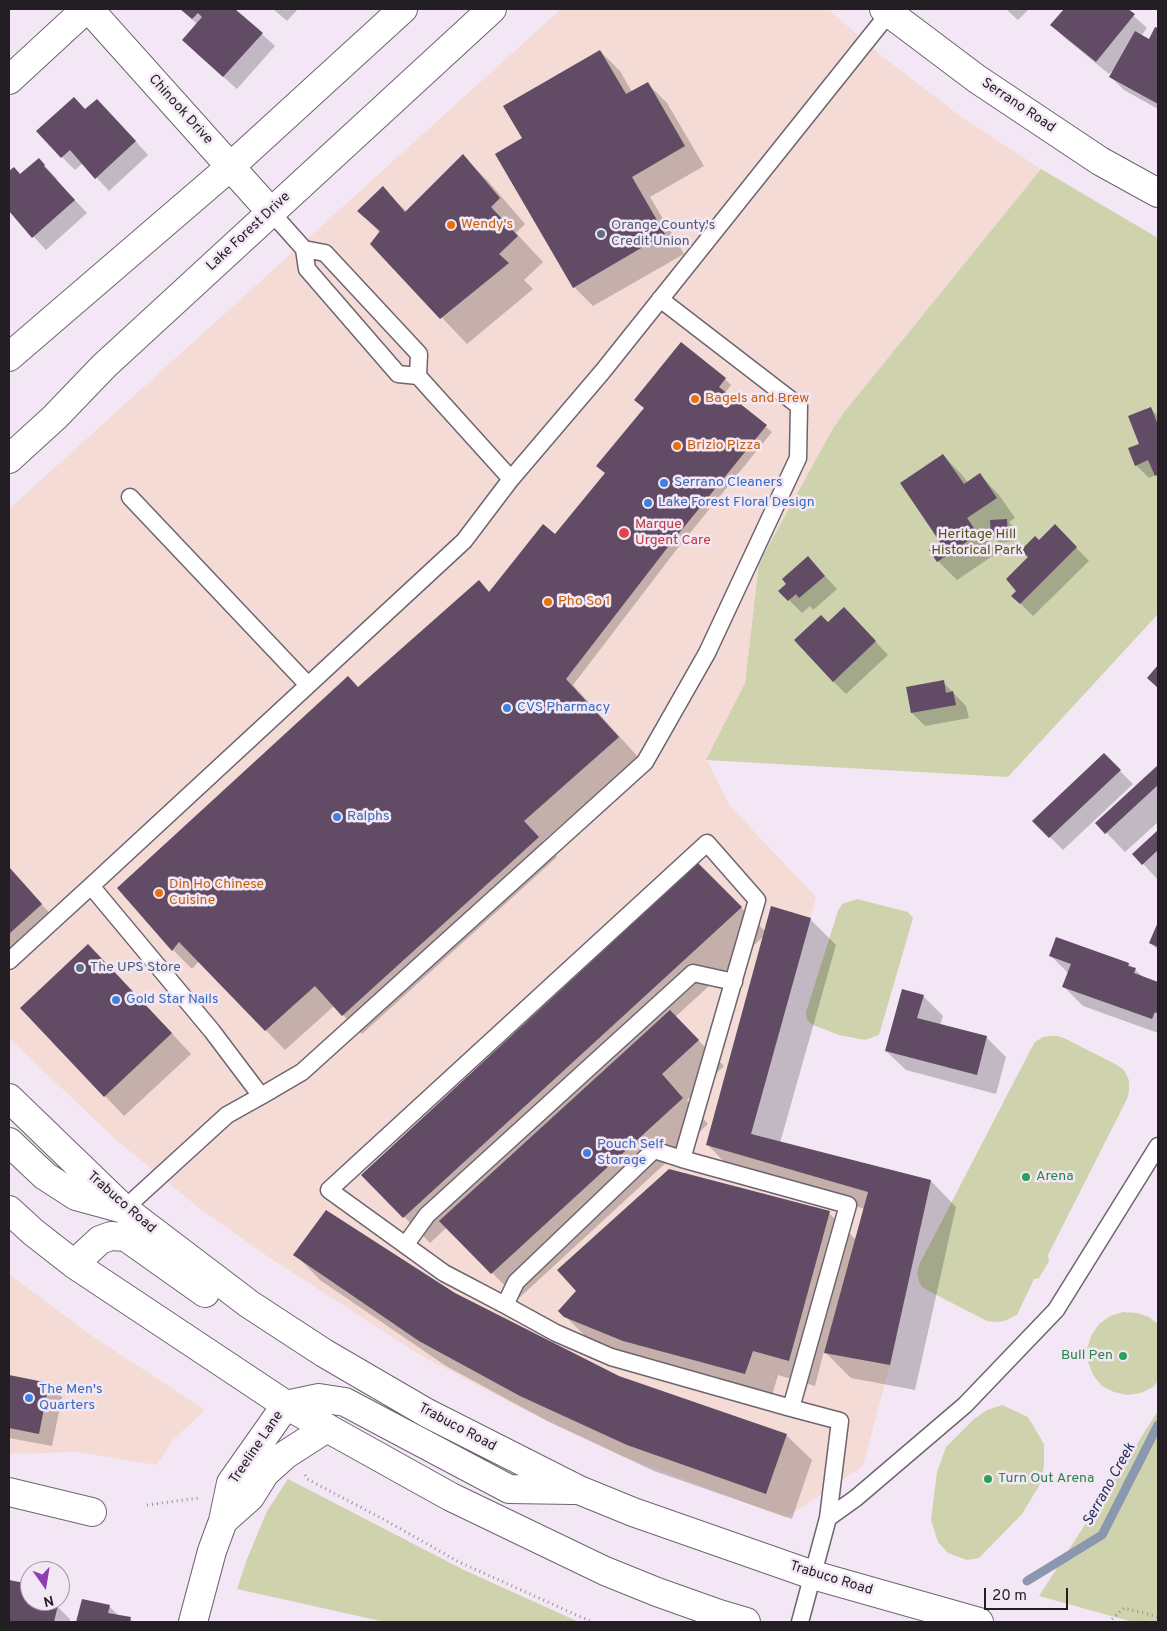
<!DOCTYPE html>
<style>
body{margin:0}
#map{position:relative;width:1167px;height:1631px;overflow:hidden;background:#f3e7f5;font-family:Overpass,sans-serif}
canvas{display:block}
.frame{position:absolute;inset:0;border:10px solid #231e23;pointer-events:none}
.north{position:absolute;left:20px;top:1561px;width:50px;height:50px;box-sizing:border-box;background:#f3e7f5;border:1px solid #a097a1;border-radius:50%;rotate:167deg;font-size:14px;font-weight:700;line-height:20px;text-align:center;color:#231e23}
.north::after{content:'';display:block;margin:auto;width:18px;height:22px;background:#8e3eae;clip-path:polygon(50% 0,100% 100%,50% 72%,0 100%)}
.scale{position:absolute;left:984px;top:1588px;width:84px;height:22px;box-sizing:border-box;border:2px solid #231e23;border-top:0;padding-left:6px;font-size:15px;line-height:18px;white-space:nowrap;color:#231e23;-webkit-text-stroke:4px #f3e7f5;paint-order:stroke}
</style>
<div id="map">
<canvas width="1167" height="1631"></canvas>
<div class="frame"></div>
<div class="north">N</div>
<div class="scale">20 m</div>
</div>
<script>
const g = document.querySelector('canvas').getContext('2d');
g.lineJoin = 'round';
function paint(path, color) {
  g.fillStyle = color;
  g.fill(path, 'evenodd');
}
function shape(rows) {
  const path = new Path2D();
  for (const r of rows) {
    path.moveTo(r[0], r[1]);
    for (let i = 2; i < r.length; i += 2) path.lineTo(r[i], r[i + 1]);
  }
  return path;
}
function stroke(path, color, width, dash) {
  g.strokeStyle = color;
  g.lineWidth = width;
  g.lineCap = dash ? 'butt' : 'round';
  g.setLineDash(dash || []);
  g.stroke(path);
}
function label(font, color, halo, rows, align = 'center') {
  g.font = font + ' Overpass,sans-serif';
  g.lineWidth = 5;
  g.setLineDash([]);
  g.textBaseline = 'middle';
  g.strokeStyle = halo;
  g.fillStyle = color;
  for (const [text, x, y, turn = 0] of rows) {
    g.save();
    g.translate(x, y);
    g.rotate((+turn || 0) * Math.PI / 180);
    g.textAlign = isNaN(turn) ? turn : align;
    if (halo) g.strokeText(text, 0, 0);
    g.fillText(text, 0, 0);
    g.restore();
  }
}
const commercial = shape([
 [561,9,828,9,883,57,960,116,1041,169,845,411,832,430,759,563,745,683,707,760,730,806,816,897,751,1134,931,1180,890,1365,863,1466,786,1518,620,1455,515,1405,420,1355,267,1256,199,1208,115,1139,9,1038,9,509],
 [9,1274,92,1336,205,1410,173,1440,157,1465,78,1452,9,1454]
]);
const green = shape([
 [1041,169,1158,238,1158,614,1008,777,706,760,745,683,759,563,832,430,845,411],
 [857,899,908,912,913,918,879,1035,865,1040,839,1035,813,1025,807,1020,806,1012,838,911,842,904],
 [1049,1036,1058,1036,1066,1039,1117,1065,1124,1070,1129,1080,1129,1091,1127,1099,1048,1255,1049,1261,1039,1278,1034,1279,1017,1315,1004,1321,995,1322,987,1321,923,1288,919,1282,917,1274,919,1265,1032,1047,1035,1042,1043,1037],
 [1123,1312,1137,1313,1149,1317,1158,1324,1158,1381,1153,1387,1141,1393,1127,1395,1114,1392,1102,1386,1093,1375,1088,1362,1087,1349,1091,1336,1099,1324,1110,1316],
 [1002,1405,1028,1417,1044,1444,1044,1466,1039,1486,1022,1514,979,1558,967,1560,948,1553,938,1542,931,1520,937,1472,946,1447,974,1419,987,1410],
 [1158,1411,1158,1622,1133,1622,1039,1596],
 [288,1479,464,1570,579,1622,385,1622,237,1589,247,1559,267,1511]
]);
const shadow = shape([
 [181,9,234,9,275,46,237,89,196,53,197,24],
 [273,9,298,9,287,21],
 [1006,9,1029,9,1018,20],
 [1065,9,1126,9,1147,28,1141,36,1149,40,1156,28,1158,30,1158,109,1124,90,1111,77,1115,69,1114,69,1109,74,1065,38,1052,25],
 [600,51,620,71,632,92,647,83,667,103,704,166,650,197,684,254,593,306,574,287],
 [85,111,110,113,148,155,109,191,83,163,75,170,62,157],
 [463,156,488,181,525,224,516,233,543,262,524,280,533,289,467,344,372,244,380,233,359,211,383,188,407,212],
 [39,160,57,179,56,180,87,213,46,250,9,210,9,173,14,169,20,175],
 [725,379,731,385,725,393,772,432,677,549,573,685,638,757,543,841,557,857,362,1034,334,1006,285,1050,199,961,192,969,173,950,358,689,479,582,490,593,555,535],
 [1150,408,1158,416,1158,477,1156,475,1149,478,1136,465],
 [943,455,962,475,968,483,980,475,999,495,1015,518,1009,522,1013,526,1014,541,999,543,992,537,992,533,986,538,997,553,957,580,938,561,942,542],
 [1055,526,1089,561,1033,616,1013,596,1018,591,1030,557,1039,542],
 [808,558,837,589,813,610,810,606,802,613,780,591,788,584],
 [857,622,888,655,846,694,833,681,828,623],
 [943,682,966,706,969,718,925,726,912,713],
 [1104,755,1133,784,1063,850,1034,821],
 [1158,767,1158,822,1125,852,1097,823],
 [1158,832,1158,880,1134,854],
 [698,865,766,932,810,919,836,945,780,1143,931,1181,956,1207,915,1390,851,1378,824,1351,815,1386,778,1375,771,1399,591,1342,560,1311,829,1213,856,1240,865,1209,733,1171,708,1145,765,935,675,1017,724,1066,687,1100,708,1124,518,1299,447,1227,430,1243,363,1175],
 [9,868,54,918,9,958],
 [1158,925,1158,950,1150,943],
 [1057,938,1129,964,1144,978,1158,983,1158,1033,1083,1006,1064,987,1069,974,1051,956],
 [108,965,191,1054,124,1116,22,1008],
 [923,996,943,1016,940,1025,986,1037,1006,1057,996,1094,906,1070,886,1051],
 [295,1254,454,1294,618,1377,786,1435,812,1460,792,1519,654,1471,547,1421,446,1366,320,1280],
 [9,1376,49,1384,62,1397,52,1446,9,1438],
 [9,1581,30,1585,30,1601,49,1601,49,1604,57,1606,70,1619,70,1622,9,1622],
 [83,1600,109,1606,119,1616,130,1619,134,1622,78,1622]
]);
const stream = shape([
 [1027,1581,1102,1535,1158,1425]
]);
const building = shape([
 [180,9,235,9,263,33,223,77,182,40,202,17,198,13,192,19],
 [1064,9,1128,9,1135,14,1096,62,1050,25],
 [1155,27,1158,28,1158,104,1109,77,1135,31,1149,39],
 [600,50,626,94,648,82,685,146,632,177,665,234,573,288,495,154,522,138,503,106],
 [74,97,85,109,97,99,136,141,95,179,70,150,61,158,36,131],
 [463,154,500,198,491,207,518,236,499,254,509,263,440,319,370,244,380,231,357,211,383,186,405,212],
 [39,158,45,165,44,166,75,200,32,238,9,211,9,171,14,167,20,174],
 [681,342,726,378,719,387,767,425,671,543,566,679,619,737,524,821,539,837,342,1016,315,986,265,1031,179,942,172,951,117,888,348,676,358,687,479,580,489,592,543,524,555,534,605,473,596,466,644,408,634,400],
 [1151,407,1158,425,1158,474,1155,476,1148,460,1135,466,1128,448,1139,444,1128,416],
 [943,454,964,484,980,473,997,498,967,518,978,534,937,562,929,550,940,542,900,483],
 [1007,519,1008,536,991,537,990,520],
 [1055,524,1077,547,1020,604,1011,596,1016,591,1006,579,1028,557,1021,550,1035,536,1039,540],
 [808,556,825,576,799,598,796,594,788,601,778,591,786,584,782,579],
 [844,607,876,641,833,682,794,640,821,615,828,622],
 [1158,665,1158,688,1147,678],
 [944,680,946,693,953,691,956,705,911,713,906,687],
 [1104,753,1121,770,1049,838,1032,821],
 [1158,765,1158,785,1105,834,1095,823],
 [1158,830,1158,850,1142,865,1132,854],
 [698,863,742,907,403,1218,361,1175],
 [9,867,42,904,9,934],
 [771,906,811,918,751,1134,931,1180,890,1365,824,1353,868,1192,706,1145],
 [1158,922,1158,947,1149,943],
 [1056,937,1129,963,1128,966,1136,968,1134,973,1158,982,1158,1014,1155,1012,1152,1019,1062,987,1071,964,1049,956],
 [88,944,172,1033,104,1097,20,1008],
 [902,989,924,995,917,1018,987,1036,977,1075,885,1051],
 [670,1010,699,1040,662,1074,683,1098,491,1274,439,1221],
 [669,1169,830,1211,789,1361,753,1351,745,1374,623,1341,564,1317,558,1311,576,1291,557,1270],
 [326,1210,455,1293,619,1376,787,1434,766,1494,627,1445,520,1396,419,1341,293,1255],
 [9,1375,49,1383,39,1434,9,1428],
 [9,1580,30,1584,30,1601,39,1601,58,1605,54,1622,9,1622],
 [82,1599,110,1605,108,1613,131,1617,130,1622,76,1622]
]);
const path = shape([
 [305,1475,307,1479,383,1519,459,1562,592,1622],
 [147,1505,199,1498],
 [1112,1619,1124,1608,1158,1617]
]);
const service = shape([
 [271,212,304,249,307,269,398,374,418,376,511,479],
 [304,249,325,253,419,354,418,376],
 [130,497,308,685],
 [91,886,212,1031,261,1096,227,1115,124,1209],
 [9,961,91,886,464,541,511,479,603,371,889,13],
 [261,1096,302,1072,645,762,707,653,798,458,799,406,660,299],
 [406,1244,427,1215,693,973,734,982],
 [505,1305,516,1282,654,1150,682,1159],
 [791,1408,611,1357,556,1333,505,1305,444,1273,329,1190,707,843,757,900,682,1159,848,1205,791,1408,840,1421,828,1518,800,1622],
 [828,1518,856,1498,965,1405,1056,1310,1158,1146]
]);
const minor = shape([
 [89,9,271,212],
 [9,80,86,9],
 [9,1492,92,1512],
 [223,1521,250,1497,265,1473,285,1455,327,1428],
 [193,1622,212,1551,223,1521,231,1483,286,1405]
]);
const tertiary = shape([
 [884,9,977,79,1100,161,1158,193]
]);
const primary = shape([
 [9,357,230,167,403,9],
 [9,459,55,417,104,366,492,9],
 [9,1098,124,1209,249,1304,324,1353,427,1413,579,1490,633,1512,813,1575,979,1622],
 [9,1142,45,1176,76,1196,120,1208],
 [9,1210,33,1232,74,1264,286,1405,327,1428,451,1497,605,1571,657,1592,719,1614,746,1622],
 [74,1264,100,1240,111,1236,126,1237,205,1293],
 [286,1405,319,1398,345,1402,509,1489,573,1490]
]);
const markers = [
 [451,225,5,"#e8710a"],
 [601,234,5,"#5c6f8a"],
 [695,399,5,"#e8710a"],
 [677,446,5,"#e8710a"],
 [664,483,5,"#3f7fe0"],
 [648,503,5,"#3f7fe0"],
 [624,533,6,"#e0444e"],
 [548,602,5,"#e8710a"],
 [507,708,5,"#3f7fe0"],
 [337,817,5,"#3f7fe0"],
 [159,893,5,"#e8710a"],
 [80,968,5,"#5c6f8a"],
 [116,1000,5,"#3f7fe0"],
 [587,1153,5,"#3f7fe0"],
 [1026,1177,5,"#2e9e5b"],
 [1123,1356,5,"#2e9e5b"],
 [29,1398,5,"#3f7fe0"],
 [988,1479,5,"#2e9e5b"]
];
const streetNames = [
 ["Serrano Road",1018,106,34],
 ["Chinook Drive",180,110,48],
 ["Lake Forest Drive",249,232,-43],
 ["Trabuco Road",121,1203,41],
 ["Trabuco Road",457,1428,28],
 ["Treeline Lane",257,1448,-56],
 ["Trabuco Road",831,1579,17]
];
const foodNames = [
 ["Wendy's",461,225],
 ["Bagels and Brew",705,399],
 ["Brizio Pizza",687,446],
 ["Pho So 1",558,602],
 ["Din Ho Chinese",169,885],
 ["Cuisine",169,901]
];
const serviceNames = [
 ["Orange County's",611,226],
 ["Credit Union",611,242],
 ["The UPS Store",90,968]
];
const shopNames = [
 ["Serrano Cleaners",674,483],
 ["Lake Forest Floral Design",658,503],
 ["CVS Pharmacy",517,708],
 ["Ralphs",347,817],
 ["Gold Star Nails",126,1000],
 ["Pouch Self",597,1145],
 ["Storage",597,1161],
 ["The Men's",39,1390],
 ["Quarters",39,1406]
];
const healthNames = [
 ["Marque",635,525],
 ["Urgent Care",635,541]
];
const parkNames = [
 ["Heritage Hill",977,535],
 ["Historical Park",977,551]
];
const leisureNames = [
 ["Arena",1036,1177],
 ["Bull Pen",1113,1356,"right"],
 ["Turn Out Arena",998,1479]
];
const waterNames = [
 ["Serrano Creek",1110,1485,-61]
];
paint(commercial, '#f5dbd5');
paint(green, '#ced3ae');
paint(shadow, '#0003');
stroke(stream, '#8b96af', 9);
paint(building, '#614b65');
stroke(service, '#6e6470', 19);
stroke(minor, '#6e6470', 30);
stroke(tertiary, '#6e6470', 30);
stroke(primary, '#6e6470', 30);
stroke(path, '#978e98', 3, [1, 4]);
stroke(service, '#fff', 16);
stroke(minor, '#fff', 28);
stroke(tertiary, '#fff', 28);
stroke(primary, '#fff', 28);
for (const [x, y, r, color] of markers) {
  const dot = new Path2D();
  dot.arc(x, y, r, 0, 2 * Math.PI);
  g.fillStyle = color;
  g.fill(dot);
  stroke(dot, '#f3e7f5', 2);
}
label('14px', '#231e23', '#f3e7f5', streetNames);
label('14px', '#c56008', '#f3e7f5', foodNames, 'left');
label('14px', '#4e5e75', '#f3e7f5', serviceNames, 'left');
label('14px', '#366cbe', '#f3e7f5', shopNames, 'left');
label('14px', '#be3a42', '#f3e7f5', healthNames, 'left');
label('14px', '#4f5419', '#f3e7f5', parkNames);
label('14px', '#27864d', '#f3e7f5', leisureNames, 'left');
label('italic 15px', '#1c2f5a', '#f3e7f5', waterNames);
</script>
